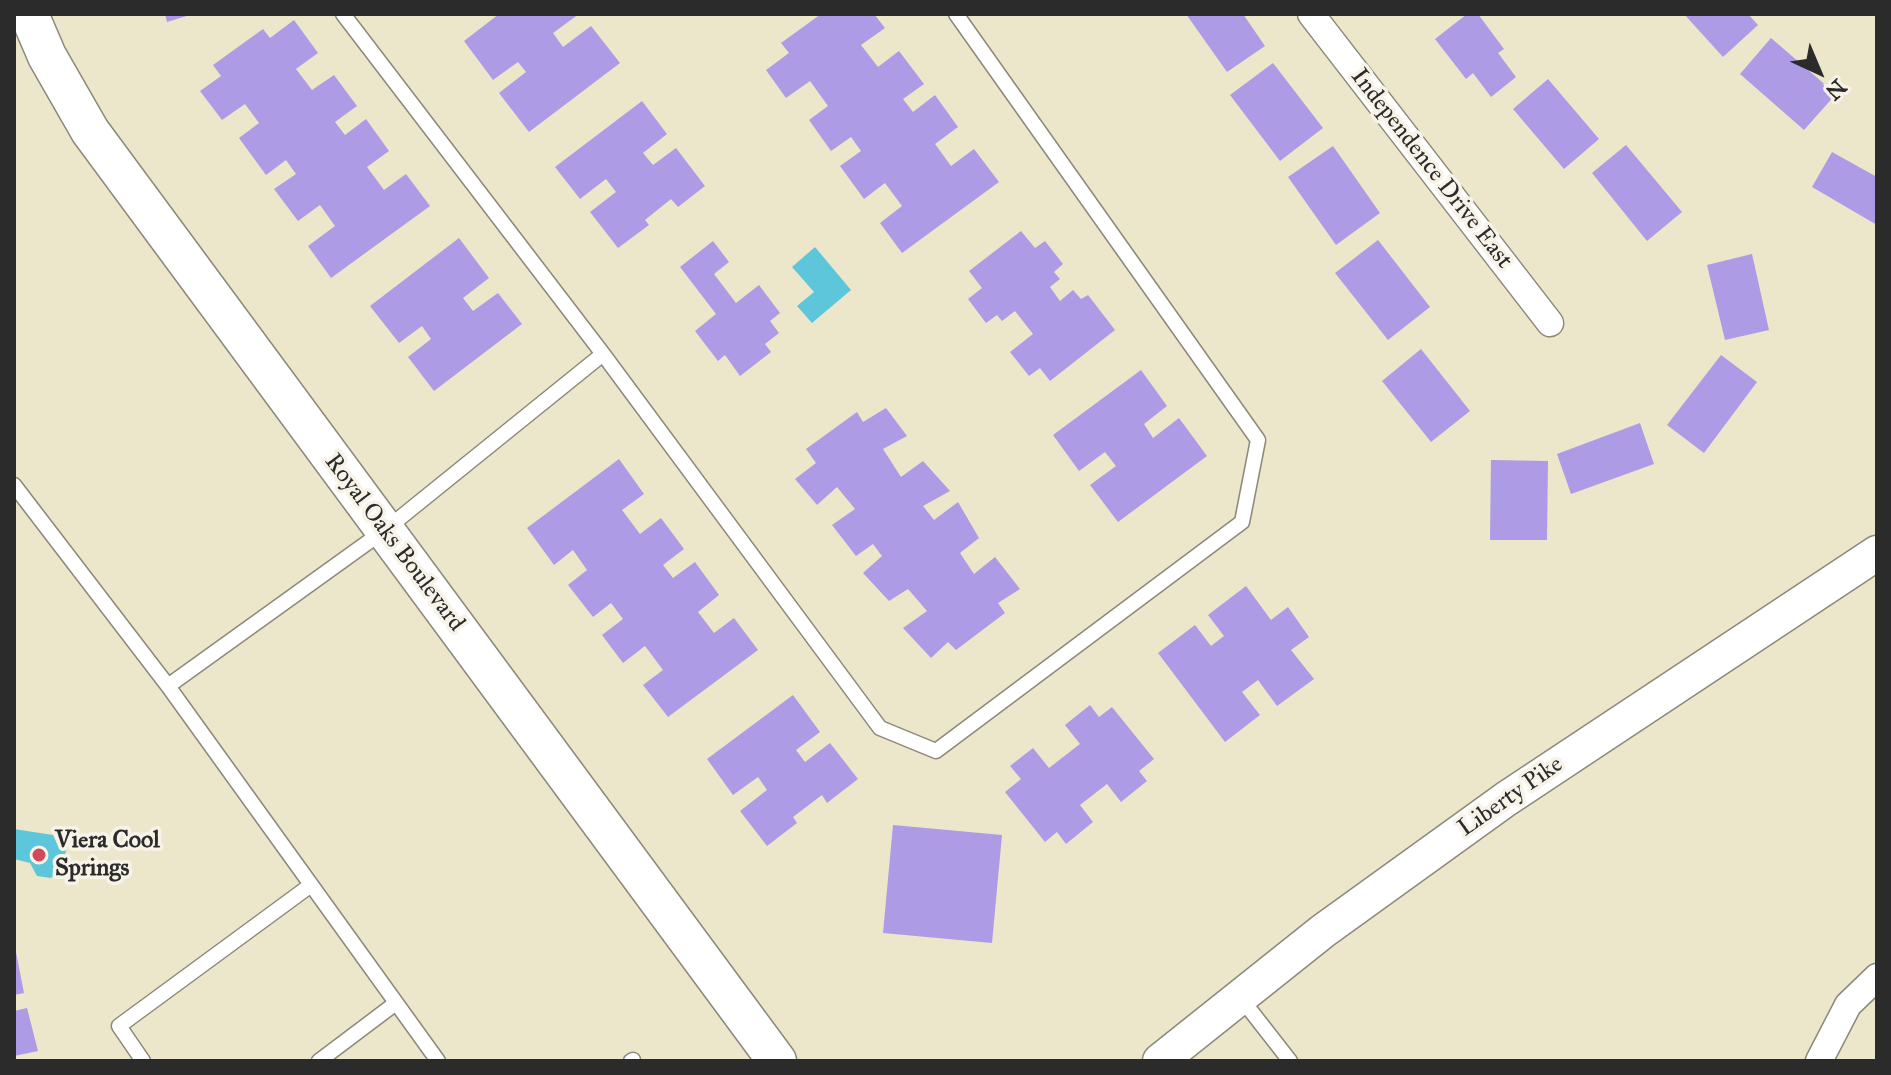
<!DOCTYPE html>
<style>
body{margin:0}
#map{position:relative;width:1891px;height:1075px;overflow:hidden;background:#ece6cb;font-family:"IM FELL Great Primer",serif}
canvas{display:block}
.frame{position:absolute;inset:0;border:16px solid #2b2b2b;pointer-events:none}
.north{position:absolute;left:1779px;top:32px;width:80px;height:80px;-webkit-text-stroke:6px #f7f3e8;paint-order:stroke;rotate:136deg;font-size:22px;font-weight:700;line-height:32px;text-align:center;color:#2b2b2b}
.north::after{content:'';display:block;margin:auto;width:28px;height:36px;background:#2b2b2b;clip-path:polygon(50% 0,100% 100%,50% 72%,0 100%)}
</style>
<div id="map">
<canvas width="1891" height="1075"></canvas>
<div class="frame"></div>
<div class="north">N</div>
</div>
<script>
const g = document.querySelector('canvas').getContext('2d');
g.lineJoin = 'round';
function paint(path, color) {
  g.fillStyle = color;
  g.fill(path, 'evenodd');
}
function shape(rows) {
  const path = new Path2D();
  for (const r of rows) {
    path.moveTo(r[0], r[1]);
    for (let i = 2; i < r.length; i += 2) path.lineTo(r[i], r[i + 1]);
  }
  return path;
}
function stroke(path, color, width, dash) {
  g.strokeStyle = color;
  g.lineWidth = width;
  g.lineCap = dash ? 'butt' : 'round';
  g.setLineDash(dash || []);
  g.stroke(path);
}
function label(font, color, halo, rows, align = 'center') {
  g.font = font + ' "IM FELL Great Primer",serif';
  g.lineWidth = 7;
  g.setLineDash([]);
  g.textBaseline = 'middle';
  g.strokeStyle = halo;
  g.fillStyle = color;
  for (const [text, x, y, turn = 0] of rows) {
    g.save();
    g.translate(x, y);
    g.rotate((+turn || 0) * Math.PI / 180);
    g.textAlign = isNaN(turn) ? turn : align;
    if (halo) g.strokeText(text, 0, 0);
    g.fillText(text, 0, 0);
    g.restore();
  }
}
const water = shape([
 [815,247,851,290,812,323,797,306,814,292,792,267],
 [14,829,53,835,58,846,66,851,61,869,51,878,37,876,30,863,14,859]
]);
const building = shape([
 [165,14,190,14,190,15,167,22],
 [499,14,579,14,553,33,563,47,591,26,620,63,529,132,499,93,526,72,518,62,493,80,464,41],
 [821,14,874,14,885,28,861,45,878,67,899,51,924,84,903,99,913,112,935,95,958,127,935,144,951,166,974,149,999,182,902,253,880,223,902,206,885,183,864,199,840,166,861,151,851,137,831,151,809,120,828,106,810,81,786,98,766,70,789,53,781,43],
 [1186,14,1243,14,1265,46,1227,72],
 [1467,14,1478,14,1504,49,1498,53,1516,77,1491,97,1473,73,1466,79,1435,39],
 [1684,14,1748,14,1758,25,1723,57],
 [294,20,318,53,296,69,312,90,334,75,357,106,335,122,345,135,366,119,389,151,367,167,384,190,406,174,430,206,331,278,308,246,335,226,320,205,298,221,274,189,296,174,286,160,266,175,239,138,259,123,245,104,222,120,200,91,221,76,213,65,263,29,270,38],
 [1771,38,1836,94,1804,130,1740,74],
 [1273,63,1323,128,1280,161,1230,95],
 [1548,79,1599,139,1564,169,1513,109],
 [642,101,667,134,643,153,653,165,676,148,705,186,678,207,671,199,645,220,649,225,618,248,590,212,616,192,606,179,580,199,555,167],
 [1626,145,1682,212,1647,241,1592,173],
 [1333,146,1380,213,1336,245,1288,177],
 [1832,152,1877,177,1877,225,1812,187],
 [1021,231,1035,248,1045,241,1063,264,1054,272,1060,279,1050,287,1060,301,1073,290,1081,299,1088,295,1115,330,1050,381,1040,368,1029,376,1010,352,1033,334,1015,311,1002,321,997,315,986,323,968,299,982,288,969,271],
 [459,238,489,278,463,298,473,311,498,293,522,324,434,391,408,357,431,339,422,326,399,343,370,306],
 [1378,240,1430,307,1388,340,1335,273],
 [713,241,729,262,714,274,736,303,759,285,780,313,770,321,779,333,765,344,771,352,740,376,725,355,718,361,695,331,716,314,680,267],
 [1752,254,1769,330,1725,340,1707,265],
 [1421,349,1470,411,1431,442,1382,381],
 [1721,355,1757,382,1704,453,1667,425],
 [1141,370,1167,406,1144,424,1153,438,1179,418,1207,456,1118,522,1090,485,1116,466,1105,452,1079,471,1053,435],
 [886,408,907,436,883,449,901,477,923,461,950,491,923,506,934,520,958,502,979,538,960,553,974,574,995,557,1020,589,998,603,1005,613,956,650,948,642,931,658,903,628,927,611,908,589,889,601,863,573,882,556,873,544,856,556,832,525,855,509,837,487,817,505,795,479,816,463,806,449,857,412,863,422],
 [1640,423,1654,464,1571,494,1557,454],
 [619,459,644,494,622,510,640,534,661,518,684,549,663,565,673,578,695,562,719,595,698,612,714,633,734,618,758,650,668,717,643,685,663,670,645,646,623,663,602,635,623,619,611,603,593,617,568,585,587,570,573,550,554,565,527,528],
 [1491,460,1548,461,1547,540,1490,540],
 [1246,586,1271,620,1288,607,1309,637,1291,650,1314,679,1277,706,1258,680,1242,692,1260,715,1225,742,1158,653,1195,625,1211,646,1224,636,1208,615],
 [793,695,820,732,796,750,805,762,830,743,858,779,827,803,822,795,793,817,797,823,767,846,740,811,767,790,758,777,733,795,707,759],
 [1090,705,1099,717,1112,707,1154,759,1139,771,1147,781,1121,802,1107,784,1080,805,1093,822,1066,844,1057,832,1045,842,1005,792,1021,779,1010,766,1033,748,1049,768,1080,744,1065,725],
 [893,825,1002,835,992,943,883,933],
 [15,947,24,993,14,995,14,948],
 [27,1008,38,1051,14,1056,14,1011]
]);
const service = shape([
 [343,14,603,354,880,728,936,751,1242,522,1258,440,956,14],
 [14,485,168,686,438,1061],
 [168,686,385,530,603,354],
 [1240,997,1290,1061],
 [143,1061,119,1026,311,885],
 [319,1061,396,1003],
 [631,1061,633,1060]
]);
const minor = shape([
 [1311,14,1550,323],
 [1819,1061,1848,1005,1877,977]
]);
const tertiary = shape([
 [1160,1061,1323,931,1506,799,1877,553]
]);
const secondary = shape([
 [29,14,47,56,90,131,777,1061]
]);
const markers = [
 [39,855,8,"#d1495b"]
];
const streetNames = [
 ["Independence Drive East",1431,169,52],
 ["Royal Oaks Boulevard",394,543,53],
 ["Liberty Pike",1511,797,-35]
];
const poiNames = [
 ["Viera Cool",55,841],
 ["Springs",55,869]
];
paint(water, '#5ec6da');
paint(building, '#ae9be5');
stroke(service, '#8c887b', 17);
stroke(minor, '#8c887b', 29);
stroke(tertiary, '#8c887b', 37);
stroke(secondary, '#8c887b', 41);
stroke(service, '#fff', 14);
stroke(minor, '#fff', 26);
stroke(tertiary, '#fff', 34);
stroke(secondary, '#fff', 38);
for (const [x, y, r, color] of markers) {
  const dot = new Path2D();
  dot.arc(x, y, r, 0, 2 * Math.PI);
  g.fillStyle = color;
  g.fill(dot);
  stroke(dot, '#f7f3e8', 3);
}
label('24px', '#2b2b2b', '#f7f3e8', streetNames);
label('bold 24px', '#2b2b2b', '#f7f3e8', poiNames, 'left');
</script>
